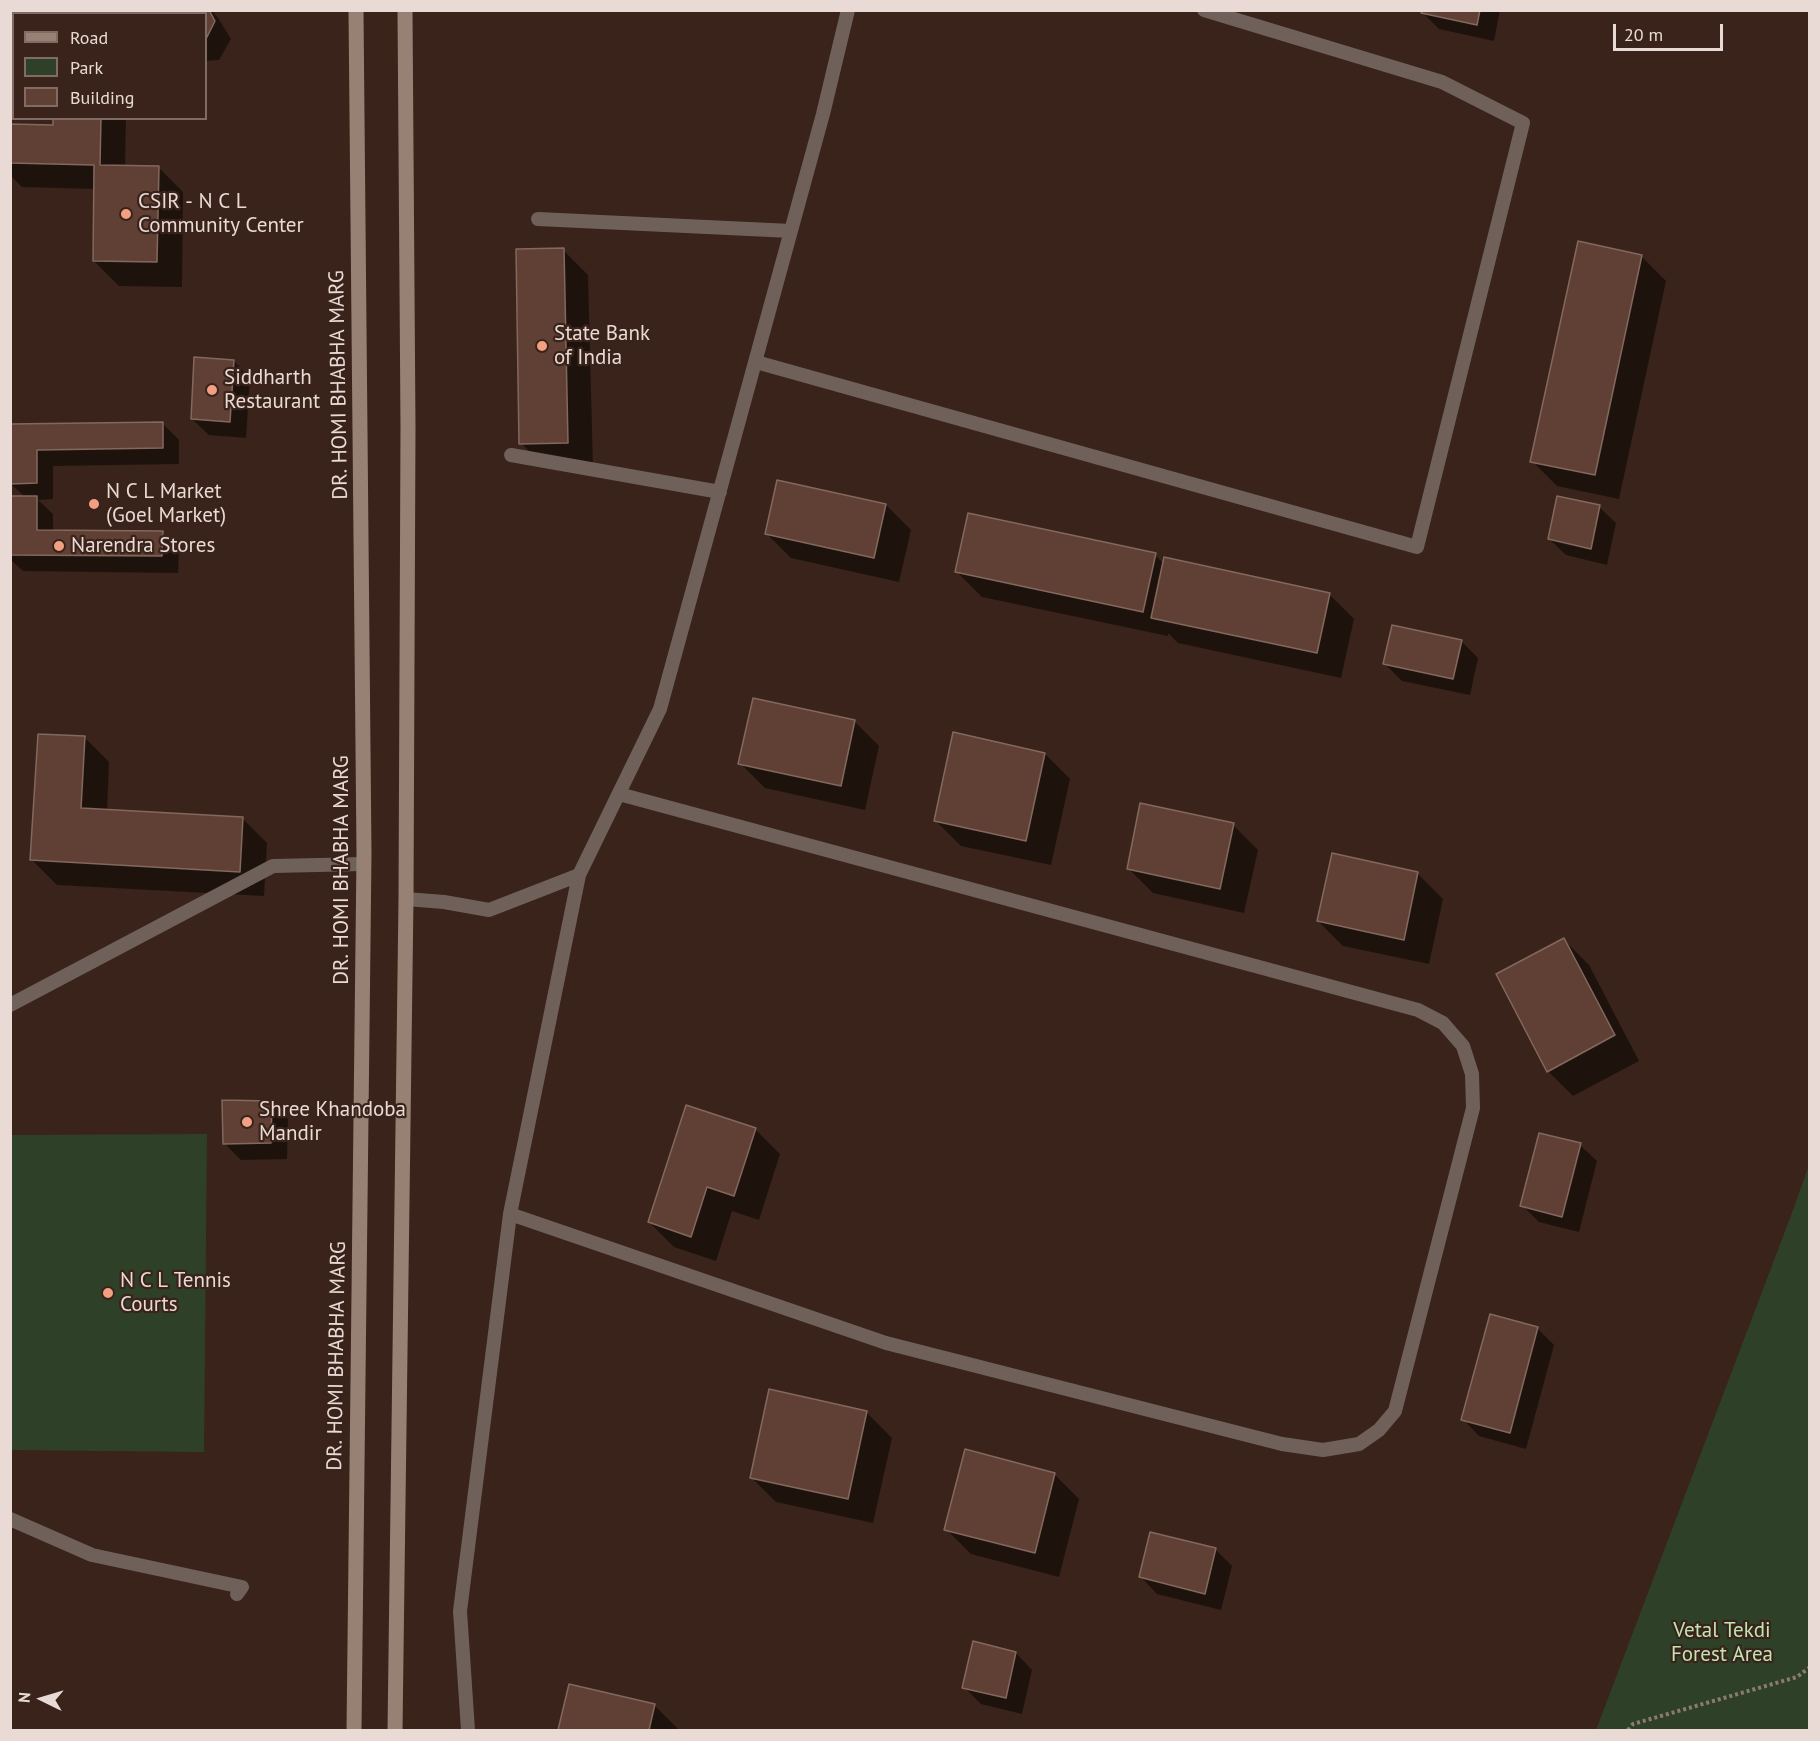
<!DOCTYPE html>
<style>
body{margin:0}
#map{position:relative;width:1820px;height:1741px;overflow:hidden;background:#39231a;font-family:"PT Sans",sans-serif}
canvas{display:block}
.frame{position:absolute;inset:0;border:12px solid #eadad5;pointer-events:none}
.legend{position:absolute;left:12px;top:12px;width:195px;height:108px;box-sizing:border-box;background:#39231a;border:2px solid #806c65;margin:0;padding:8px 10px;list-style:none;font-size:18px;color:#eadad5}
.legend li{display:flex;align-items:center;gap:12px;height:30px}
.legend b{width:30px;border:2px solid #806c65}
.north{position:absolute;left:12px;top:1669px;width:60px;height:60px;-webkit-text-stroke:4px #39231a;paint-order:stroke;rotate:275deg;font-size:16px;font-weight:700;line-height:24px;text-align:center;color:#eadad5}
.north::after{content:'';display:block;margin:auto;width:21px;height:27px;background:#eadad5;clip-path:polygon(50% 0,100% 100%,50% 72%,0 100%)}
.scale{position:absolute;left:1613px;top:24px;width:110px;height:27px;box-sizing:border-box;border:3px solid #eadad5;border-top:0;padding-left:8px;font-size:18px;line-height:21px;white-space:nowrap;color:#eadad5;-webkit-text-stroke:4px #39231a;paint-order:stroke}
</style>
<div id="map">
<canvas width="1820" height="1741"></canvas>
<div class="frame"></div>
<ul class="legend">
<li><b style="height:8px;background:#978174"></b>Road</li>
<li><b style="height:16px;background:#2f4029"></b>Park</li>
<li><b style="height:16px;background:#604034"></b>Building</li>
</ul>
<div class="north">N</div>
<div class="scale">20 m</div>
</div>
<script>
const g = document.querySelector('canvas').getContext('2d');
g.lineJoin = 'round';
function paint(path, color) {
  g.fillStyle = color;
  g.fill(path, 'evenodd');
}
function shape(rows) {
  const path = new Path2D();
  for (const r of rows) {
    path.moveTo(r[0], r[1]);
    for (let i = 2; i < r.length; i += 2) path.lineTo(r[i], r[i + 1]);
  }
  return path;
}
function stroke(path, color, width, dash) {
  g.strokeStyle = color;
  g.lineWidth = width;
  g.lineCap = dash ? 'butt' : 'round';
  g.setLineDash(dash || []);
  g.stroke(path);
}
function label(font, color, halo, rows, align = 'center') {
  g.font = font + ' "PT Sans",sans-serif';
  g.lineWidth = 4.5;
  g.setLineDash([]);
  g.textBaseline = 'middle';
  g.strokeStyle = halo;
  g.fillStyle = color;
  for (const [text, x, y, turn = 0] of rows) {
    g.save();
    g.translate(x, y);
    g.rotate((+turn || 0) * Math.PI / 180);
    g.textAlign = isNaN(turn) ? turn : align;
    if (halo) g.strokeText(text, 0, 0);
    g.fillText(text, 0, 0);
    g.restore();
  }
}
const green = shape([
 [207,1134,204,1452,11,1450,11,1135],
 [1809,1165,1809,1730,1596,1730,1793,1210]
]);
const shadow = shape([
 [170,10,211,10,218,18,231,39,219,60,206,61,206,14],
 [1423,10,1500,10,1494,41,1439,29,1423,13],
 [55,118,126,118,125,167,158,167,183,192,182,287,119,286,94,261,95,189,22,187,10,175,10,126,55,126],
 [563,250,588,275,593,468,546,468,521,443],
 [1641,256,1666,281,1619,499,1557,486,1532,461],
 [234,361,250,378,246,438,209,435,192,419],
 [162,423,179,440,179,464,53,466,53,499,38,500,53,514,53,532,162,532,179,549,178,573,23,571,10,559,10,497,25,497,10,483,10,425],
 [886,505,911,530,899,582,791,558,766,533],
 [1599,507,1616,523,1607,565,1566,555,1549,539],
 [1155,555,1164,564,1329,594,1354,619,1341,678,1178,643,1168,633,1168,636,982,597,957,572],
 [1461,641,1478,658,1470,695,1402,681,1385,664],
 [854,721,879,746,865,810,765,788,740,763],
 [84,737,109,762,107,811,242,818,267,843,264,896,57,885,32,860],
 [1045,754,1070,779,1051,865,961,846,936,821],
 [1233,825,1258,850,1244,913,1153,893,1128,868],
 [1418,874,1443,899,1429,964,1343,946,1318,921],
 [1564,940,1589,965,1639,1061,1573,1096,1548,1071],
 [272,1103,288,1119,287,1159,241,1160,224,1143],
 [755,1129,780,1154,759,1220,732,1211,716,1261,674,1247,649,1222],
 [1580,1145,1597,1161,1579,1232,1539,1222,1522,1205],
 [1537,1328,1554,1345,1526,1449,1479,1436,1463,1419],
 [770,1391,867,1413,892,1438,873,1523,776,1502,751,1477],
 [1054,1474,1079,1499,1059,1577,971,1554,946,1529],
 [1215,1549,1232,1566,1221,1610,1157,1594,1141,1577],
 [1016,1653,1032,1670,1022,1714,981,1704,964,1687],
 [570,1686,654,1705,679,1730,559,1730]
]);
const building = shape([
 [169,10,209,10,215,21,206,39,206,14,167,14,169,10],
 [1422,10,1480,10,1477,25,1421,13,1422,10],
 [53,118,101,118,100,165,159,166,157,262,93,261,94,165,10,163,10,124,53,125,53,118],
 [1578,241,1642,255,1595,475,1530,462,1578,241],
 [564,248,568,443,519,444,516,249,564,248],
 [194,357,234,360,230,422,191,419,194,357],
 [163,422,163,448,37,450,37,483,10,484,10,424,163,422],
 [777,480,886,504,874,558,765,534,777,480],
 [10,496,37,496,37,530,163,531,162,556,10,555,10,496],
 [1557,496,1600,505,1591,549,1548,539,1557,496],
 [968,513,1156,553,1143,612,955,572,968,513],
 [1164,557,1330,593,1317,653,1151,618,1164,557],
 [1392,625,1462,640,1453,679,1383,664,1392,625],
 [753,698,855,720,841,786,738,764,753,698],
 [953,732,1045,753,1026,841,934,821,953,732],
 [38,734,85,736,81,808,243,817,240,872,30,860,38,734],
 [1140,803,1234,823,1220,889,1127,869,1140,803],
 [1332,853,1418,872,1404,940,1317,921,1332,853],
 [1564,938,1615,1035,1547,1072,1496,974,1564,938],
 [222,1100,272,1101,271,1143,223,1144,222,1100],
 [686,1105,756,1128,734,1196,707,1187,691,1237,648,1222,686,1105],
 [1539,1133,1581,1143,1562,1217,1520,1206,1539,1133],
 [1490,1314,1538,1327,1510,1433,1461,1420,1490,1314],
 [769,1389,867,1411,848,1499,750,1478,769,1389],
 [965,1449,1055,1473,1035,1553,944,1530,965,1449],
 [1150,1532,1216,1548,1205,1594,1139,1577,1150,1532],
 [973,1641,1016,1652,1006,1698,962,1688,973,1641],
 [569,1684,655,1704,649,1730,558,1730,569,1684]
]);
const path = shape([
 [1628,1730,1633,1724,1797,1677,1810,1667]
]);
const lane = shape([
 [538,219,791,231],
 [756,362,1417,547,1523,123,1442,82,1204,10],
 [511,455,720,492],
 [579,875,510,1214,886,1343,1282,1444,1323,1450,1359,1444,1379,1430,1395,1411,1473,1108,1472,1074,1463,1046,1443,1023,1418,1010,619,794],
 [406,899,444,902,489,910,579,875,660,709,823,114,848,10],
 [10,1005,273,866,363,864],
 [10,1519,92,1555,242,1587,237,1594],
 [468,1730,460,1611,510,1214]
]);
const secondary = shape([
 [354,1730,364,854,356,10],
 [395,1730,406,899,408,427,405,10]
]);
const markers = [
 [126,214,6,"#f39f83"],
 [542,346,6,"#f39f83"],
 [212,390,6,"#f39f83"],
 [94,504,6,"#f39f83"],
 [59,546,6,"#f39f83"],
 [247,1122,6,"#f39f83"],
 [108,1293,6,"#f39f83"]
];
const poiNames = [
 ["CSIR - N C L",138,202],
 ["Community Center",138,226],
 ["State Bank",554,334],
 ["of India",554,358],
 ["Siddharth",224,378],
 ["Restaurant",224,402],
 ["N C L Market",106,492],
 ["(Goel Market)",106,516],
 ["Narendra Stores",71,546],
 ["Shree Khandoba",259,1110],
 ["Mandir",259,1134],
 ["N C L Tennis",120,1281],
 ["Courts",120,1305]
];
const streetNames = [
 ["DR. HOMI BHABHA MARG",339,385,-91],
 ["DR. HOMI BHABHA MARG",342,870,-90],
 ["DR. HOMI BHABHA MARG",337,1356,-89]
];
const parkNames = [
 ["Vetal Tekdi",1722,1631],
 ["Forest Area",1722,1655]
];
paint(green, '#2f4029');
paint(shadow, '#0007');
paint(building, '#604034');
stroke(building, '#83685e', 1.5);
stroke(path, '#8d7a73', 4, [3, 3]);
stroke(lane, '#6f615a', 14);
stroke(secondary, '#978174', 15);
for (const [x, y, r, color] of markers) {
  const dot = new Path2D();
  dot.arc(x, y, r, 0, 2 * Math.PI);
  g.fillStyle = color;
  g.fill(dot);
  stroke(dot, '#39231a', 2);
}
label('21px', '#eadad5', '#39231a', poiNames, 'left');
label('21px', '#eadad5', '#39231a', streetNames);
label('21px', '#bfe5b2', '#39231a', parkNames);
</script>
